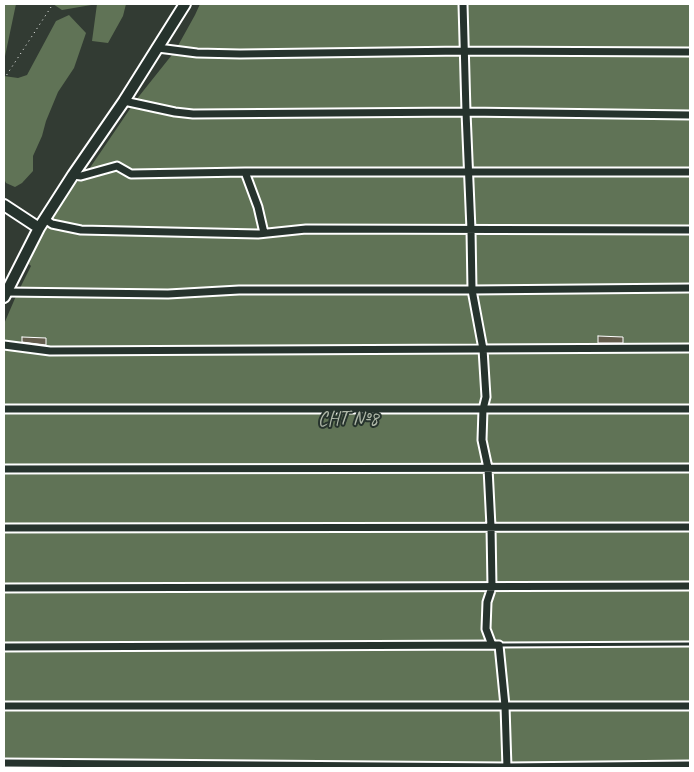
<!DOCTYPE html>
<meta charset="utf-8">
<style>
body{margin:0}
#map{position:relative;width:694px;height:772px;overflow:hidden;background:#323b33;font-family:Caveat,sans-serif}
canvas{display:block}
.frame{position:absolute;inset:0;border:5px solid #fff;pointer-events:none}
</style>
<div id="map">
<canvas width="694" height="772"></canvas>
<div class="frame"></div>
</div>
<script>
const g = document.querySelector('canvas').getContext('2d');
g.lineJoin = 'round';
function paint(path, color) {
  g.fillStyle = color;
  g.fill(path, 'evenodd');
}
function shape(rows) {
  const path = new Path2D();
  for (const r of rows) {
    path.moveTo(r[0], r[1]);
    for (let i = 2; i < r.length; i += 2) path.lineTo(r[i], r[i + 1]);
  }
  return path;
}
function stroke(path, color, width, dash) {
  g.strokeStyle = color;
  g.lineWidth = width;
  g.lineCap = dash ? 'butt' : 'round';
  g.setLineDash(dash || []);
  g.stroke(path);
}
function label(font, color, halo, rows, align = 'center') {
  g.font = font + ' Caveat,sans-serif';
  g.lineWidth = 4;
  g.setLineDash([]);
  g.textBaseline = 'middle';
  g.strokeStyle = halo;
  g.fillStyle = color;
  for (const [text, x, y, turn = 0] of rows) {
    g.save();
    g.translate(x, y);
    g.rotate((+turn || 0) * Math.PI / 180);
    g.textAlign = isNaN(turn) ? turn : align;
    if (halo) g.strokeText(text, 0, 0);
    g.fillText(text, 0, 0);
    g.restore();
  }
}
const green = shape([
 [4,4,16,4,4,61],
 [53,4,126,4,123,16,108,43,92,41,97,4,62,10],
 [200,4,690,4,690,768,4,768,4,324,16,296,31,266,29,264,40,237,53,210,72,186,78,181,81,181,136,100,175,51,195,15],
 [69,15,86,33,74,68,58,92,46,121,42,136,33,156,33,171,22,183,15,187,6,183,4,179,4,76,18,78,27,75,56,21]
]);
const building = shape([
 [598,336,623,337,623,343,598,343,598,336],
 [22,337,46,338,46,345,22,342,22,337]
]);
const path = shape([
 [4,79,53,4]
]);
const lane = shape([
 [499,645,690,644]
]);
const street = shape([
 [463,4,466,112,471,230,472,290,483,349,486,397,483,409,482,440,488,468,491,527,492,587,487,602,486,629,492,645],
 [158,48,197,53,240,54,464,51,690,52],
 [124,101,175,112,193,114,466,112,690,115],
 [245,172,258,207,264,233],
 [73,175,81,176,117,166,131,174,245,172,690,172],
 [45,219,52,224,81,230,258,234,306,229,690,230],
 [6,292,168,294,239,290,472,290,690,288],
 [4,345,50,351,690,348],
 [4,409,690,409],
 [4,469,690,468],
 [4,528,690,527],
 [4,588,690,586],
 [4,647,499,645,505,706,507,768],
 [4,706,690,706],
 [4,763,507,767,690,765]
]);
const secondary = shape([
 [4,205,39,228],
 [4,297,39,228,73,175,124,101,185,4]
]);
const parkNames = [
 ["СНТ №8",348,420]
];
paint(green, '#607356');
paint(building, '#645d4d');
stroke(building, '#fff', 1);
stroke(lane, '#fff', 7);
stroke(street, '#fff', 11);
stroke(secondary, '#fff', 14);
stroke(path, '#fff', 1, [1, 4]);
stroke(lane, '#26332d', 3);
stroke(street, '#26332d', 7);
stroke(secondary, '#26332d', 10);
label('20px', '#b0b9aa', '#26332d', parkNames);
</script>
